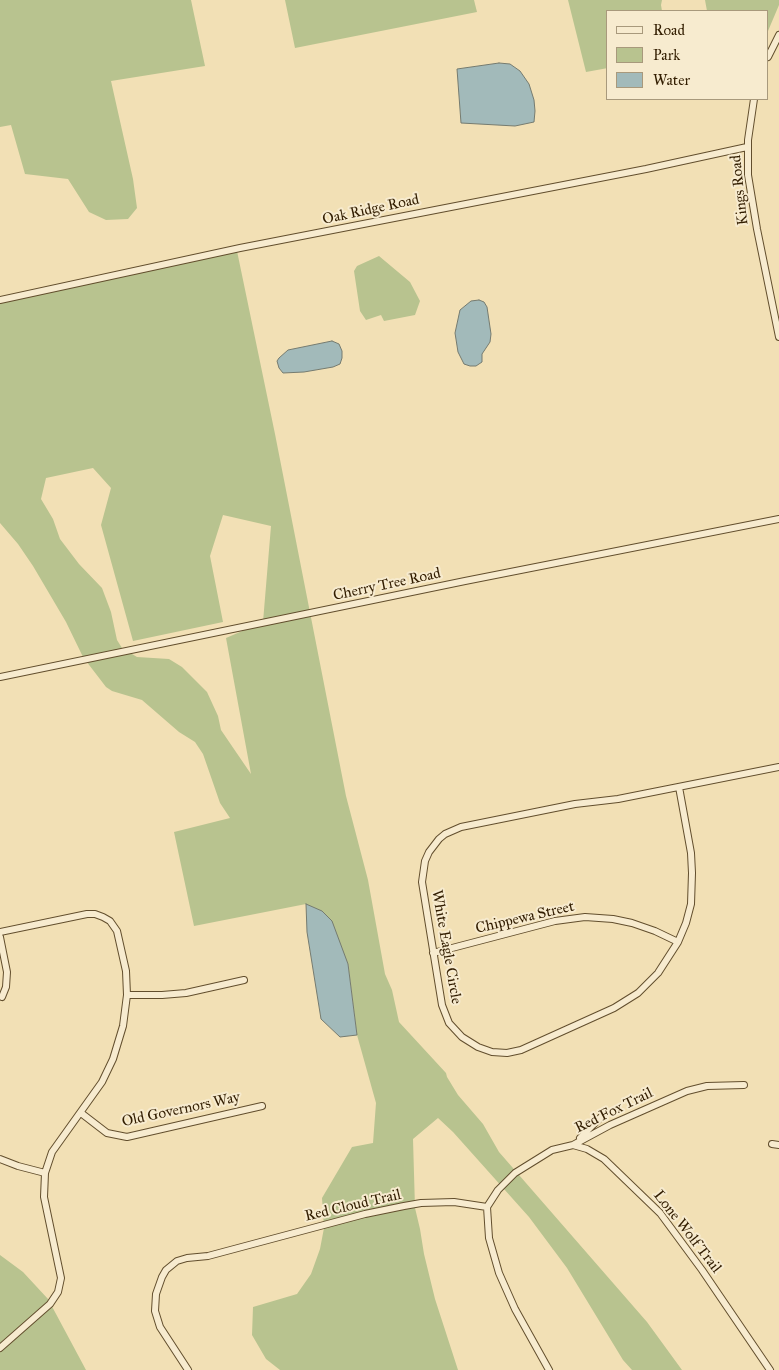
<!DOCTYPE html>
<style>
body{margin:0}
#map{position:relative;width:779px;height:1370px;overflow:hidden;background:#f2e0b5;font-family:"IM FELL Great Primer",serif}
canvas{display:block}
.legend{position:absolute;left:606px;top:10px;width:162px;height:90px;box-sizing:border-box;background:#f7ebcf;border:1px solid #a8997c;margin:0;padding:6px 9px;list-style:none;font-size:15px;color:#321d00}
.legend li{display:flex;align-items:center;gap:10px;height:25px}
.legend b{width:25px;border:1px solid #a8997c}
</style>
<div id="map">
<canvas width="779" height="1370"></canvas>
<ul class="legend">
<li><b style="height:6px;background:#f7ebcf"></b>Road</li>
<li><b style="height:14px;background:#b8c38f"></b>Park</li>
<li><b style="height:14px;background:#a2baba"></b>Water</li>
</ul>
</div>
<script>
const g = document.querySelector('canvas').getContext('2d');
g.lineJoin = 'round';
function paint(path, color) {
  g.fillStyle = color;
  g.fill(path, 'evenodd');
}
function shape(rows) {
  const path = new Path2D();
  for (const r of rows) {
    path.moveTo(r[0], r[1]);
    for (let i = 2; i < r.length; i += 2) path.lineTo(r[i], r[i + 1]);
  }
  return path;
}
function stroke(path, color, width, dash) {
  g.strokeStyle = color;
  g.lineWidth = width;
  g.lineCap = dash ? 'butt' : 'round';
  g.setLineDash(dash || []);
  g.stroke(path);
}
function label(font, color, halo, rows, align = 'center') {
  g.font = font + ' "IM FELL Great Primer",serif';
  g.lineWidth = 4;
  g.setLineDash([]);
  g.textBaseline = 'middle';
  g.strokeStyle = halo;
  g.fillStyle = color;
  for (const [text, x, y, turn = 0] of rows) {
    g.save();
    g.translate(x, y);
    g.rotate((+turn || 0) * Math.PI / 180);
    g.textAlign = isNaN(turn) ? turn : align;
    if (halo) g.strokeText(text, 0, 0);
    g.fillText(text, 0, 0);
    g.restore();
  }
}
const green = shape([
 [0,0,191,0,205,66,111,81,133,179,137,208,128,219,106,220,89,212,68,179,25,174,11,125,0,127],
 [285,0,474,0,477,12,295,48],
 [568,0,662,0,661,5,662,11,608,11,608,68,586,72],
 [705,0,779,0,779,5,768,31,768,11,707,11],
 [237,251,275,434,346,796,368,880,385,974,392,990,399,1022,446,1073,447,1077,458,1095,483,1124,499,1152,647,1322,682,1370,632,1370,623,1360,567,1268,529,1217,453,1132,438,1118,413,1139,415,1208,420,1229,424,1254,435,1299,458,1370,280,1370,266,1359,252,1335,253,1307,297,1294,311,1274,320,1249,324,1228,322,1198,352,1147,373,1143,376,1103,357,1035,348,964,306,904,194,926,174,832,230,818,220,803,203,754,195,742,179,732,142,700,112,691,106,687,83,657,66,622,33,566,18,544,0,523,0,300],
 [93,468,111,488,101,525,133,641,223,622,210,556,223,515,271,526,263,622,226,638,251,774,221,730,218,716,207,692,182,667,169,659,137,657,122,648,117,640,111,612,102,588,79,564,60,539,53,519,41,499,46,478],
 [379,256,410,282,420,301,415,315,384,321,381,315,366,320,360,311,354,271,357,266],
 [0,1255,23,1272,48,1299,86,1370,0,1370]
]);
const water = shape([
 [499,63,510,64,520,71,529,84,534,100,535,111,534,122,515,126,461,123,457,69,499,63],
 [479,300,484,302,487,307,491,334,490,342,482,354,482,362,476,366,470,366,464,364,458,352,455,333,460,310,471,301,479,300],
 [332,341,339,344,342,351,342,358,340,364,333,367,304,372,283,373,279,368,277,361,279,358,288,350,332,341],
 [306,904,322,911,332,921,348,964,357,1035,340,1037,321,1019,307,932,306,904]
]);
const street = shape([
 [768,57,779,35],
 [754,99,748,140,748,175,757,229,779,337],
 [0,300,240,248,646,169,747,147],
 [0,677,465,581,779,519],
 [679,787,691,853,692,873,691,904,686,923,678,942,658,973,638,993,614,1008,521,1050,507,1053,492,1052,478,1047,462,1037,449,1023,442,1005,422,882,425,861,429,852,439,839,445,834,461,827,575,804,618,799,779,767],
 [0,932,87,914,95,914,103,917,110,921,117,931,126,971,127,995,123,1026,113,1059,102,1082,52,1152,45,1173,44,1197,61,1278,58,1292,50,1304,0,1348],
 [0,937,7,972,6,987,2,997],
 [433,953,555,921,585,917,613,919,632,923,655,931,678,942],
 [127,995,162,995,186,993,244,980],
 [81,1113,107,1133,127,1137,262,1106],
 [580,1138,606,1112],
 [772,1144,779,1145],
 [573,1145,587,1149,604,1159,660,1213,702,1270,770,1370],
 [0,1159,18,1166,45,1173],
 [487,1207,498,1190,515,1173,552,1150,573,1145,610,1125,687,1091,707,1086,744,1085],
 [487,1207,489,1238,499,1273,515,1309,549,1370],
 [188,1370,160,1327,155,1311,156,1294,162,1277,166,1270,177,1261,187,1258,208,1256,365,1214,404,1206,421,1203,454,1202,487,1207]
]);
const streetNames = [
 ["Kings Road",740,190,-96],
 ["Oak Ridge Road",371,210,-12],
 ["Cherry Tree Road",387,585,-12],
 ["Chippewa Street",525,918,-13],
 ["White Eagle Circle",446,947,80],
 ["Old Governors Way",181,1110,-12],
 ["Red Fox Trail",614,1111,-26],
 ["Red Cloud Trail",353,1206,-13],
 ["Lone Wolf Trail",687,1232,52]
];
paint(green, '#b8c38f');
paint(water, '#a2baba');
stroke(water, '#757b70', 1);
stroke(street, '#624e2d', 8);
stroke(street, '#f7ebcf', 6);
label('15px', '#321d00', '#f7ebcf', streetNames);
</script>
